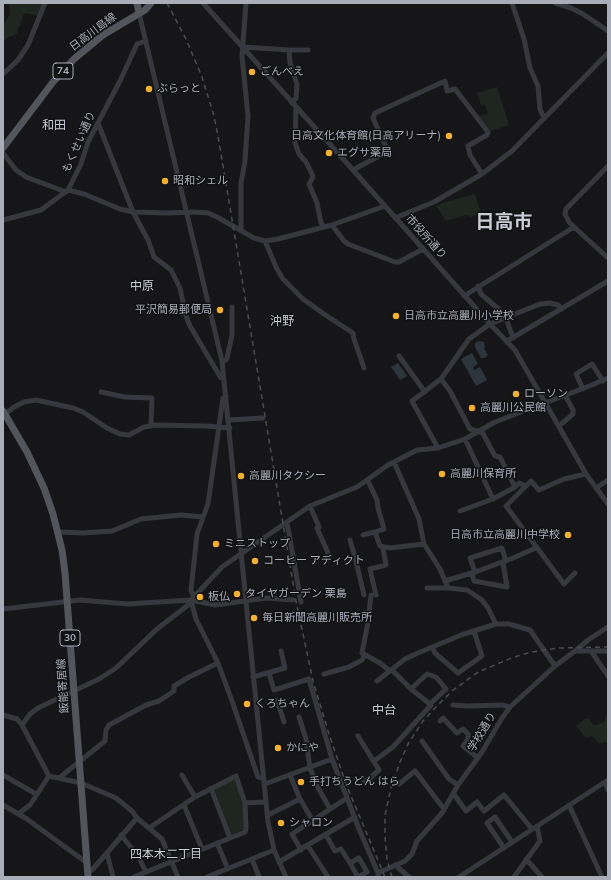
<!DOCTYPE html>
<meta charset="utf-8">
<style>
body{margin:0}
#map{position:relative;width:611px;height:880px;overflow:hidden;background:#161618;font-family:Mulish,sans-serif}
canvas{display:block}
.frame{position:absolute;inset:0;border:4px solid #a8adb8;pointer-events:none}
</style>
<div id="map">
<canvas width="611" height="880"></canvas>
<div class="frame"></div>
</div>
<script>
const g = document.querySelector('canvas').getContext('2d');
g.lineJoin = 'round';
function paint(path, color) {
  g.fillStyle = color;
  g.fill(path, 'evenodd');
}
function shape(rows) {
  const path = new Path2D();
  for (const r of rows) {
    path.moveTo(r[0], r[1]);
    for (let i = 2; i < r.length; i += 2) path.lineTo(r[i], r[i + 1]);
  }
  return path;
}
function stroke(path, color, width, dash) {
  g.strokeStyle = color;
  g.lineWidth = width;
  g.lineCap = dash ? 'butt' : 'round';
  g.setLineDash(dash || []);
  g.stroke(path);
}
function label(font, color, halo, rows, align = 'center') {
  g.font = font + ' Mulish,"Noto Sans JP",sans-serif';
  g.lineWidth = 3;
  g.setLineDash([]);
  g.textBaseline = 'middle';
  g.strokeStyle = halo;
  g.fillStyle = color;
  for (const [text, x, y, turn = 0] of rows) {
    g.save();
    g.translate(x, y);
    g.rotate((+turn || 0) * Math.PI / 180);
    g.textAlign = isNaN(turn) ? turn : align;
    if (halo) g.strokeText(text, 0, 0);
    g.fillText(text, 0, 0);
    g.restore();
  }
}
const green = shape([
 [9,3,43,3,38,16,26,13,23,15,20,26,17,29,17,33,13,36,8,37,3,42,3,26,10,14],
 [497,87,509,125,490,131,479,116,488,114,485,104,481,105,477,93],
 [475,194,481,213,471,217,466,215,446,221,436,206,448,201],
 [606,716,608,716,608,741,607,742,599,743,592,736,586,738,576,726,585,719,589,718,593,725,602,723,605,721],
 [233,779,235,780,243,804,244,829,233,834,231,834,215,790,216,788]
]);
const water = shape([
 [479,341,484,342,485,347,484,349,488,355,485,358,481,358,475,347,475,343],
 [472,353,478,364,473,367,474,370,480,367,487,380,476,386,461,359],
 [398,363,407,376,400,380,391,367]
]);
const minor = shape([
 [203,3,353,170,490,324,515,350,586,474,608,504],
 [512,3,524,39,530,68,538,86,540,109,544,118],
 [555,3,571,8,583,14,608,31],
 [139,13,222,361,268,822,274,850,286,877],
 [243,47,289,50,308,50],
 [289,50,290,63,297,84,296,98,292,103],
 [3,74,18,60,28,45,45,3],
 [296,107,295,143,299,154,306,162,311,172,313,177,309,184,317,203,321,223,324,227],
 [98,123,133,212,148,240,154,257,171,270,180,288,186,316,190,326,221,378,224,379],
 [3,153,16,170,26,177,66,192],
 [608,166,566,209,565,214,569,222,574,227,608,258],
 [353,170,388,151,373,118,375,113,445,81,447,91,455,89,488,132,487,135,468,146,470,155,482,174],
 [68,190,84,194,120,209,133,212,165,213,194,212,208,213,217,217,254,238,265,241,278,239,332,225,385,206],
 [395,218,434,202,482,174,512,151,608,53],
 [3,220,41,210,68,190,81,164,88,142,121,79,137,44,146,41],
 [332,225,344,241,348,244,395,262,399,262,423,249],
 [241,231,241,183,245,161,248,116,242,56,246,3],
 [265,241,277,269,283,279,303,299,324,314,353,333,354,339,364,368],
 [478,286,481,294,502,312,506,318,513,338],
 [464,296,574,227],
 [507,341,608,281],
 [399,356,425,392],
 [222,361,226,360,227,358,232,335,232,307],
 [441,379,450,391,470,429,480,432],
 [583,389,576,374,592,364,603,381],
 [101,392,125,397,152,398,151,425],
 [3,416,14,407,24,402,36,400,73,408,83,412,107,428,120,434,129,435,144,427,156,425,206,426,230,428],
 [229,420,263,418],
 [559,426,573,414,573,410,565,395],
 [481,430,495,456,500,457,515,487],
 [465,439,493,499],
 [438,448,412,401,441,379,469,339,490,324,540,304,550,303,558,305,562,309],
 [394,462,419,519,424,544,440,569,448,588],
 [368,481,377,500,378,508,384,529,375,532,380,546,390,548,424,544],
 [596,488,608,480],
 [310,506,319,527,317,528,328,553],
 [460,511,493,499,515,487,519,483,526,486],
 [287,522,301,602],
 [58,532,83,533,112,531,141,519,181,515,203,517],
 [363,535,375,532],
 [350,540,355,557,364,595],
 [475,572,470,558,502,548,506,561],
 [472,573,474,581,507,587,503,562],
 [575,573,564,584,506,506,531,481,539,490,564,479,586,474],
 [445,581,475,572,513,558,536,548],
 [427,588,448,588,467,590,482,600,488,608,496,624],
 [371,595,368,622,362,653,380,663,390,671],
 [376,595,370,569,386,565,383,548],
 [194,597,191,590,197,534,208,504,223,398,226,396],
 [191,600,222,567,310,506,357,487,388,465,417,450,438,448,465,439,495,422,592,385,608,378],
 [191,601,196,619,218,663,232,701,258,777,264,779],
 [3,609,80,600,128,604,191,600,215,605,267,598,293,600],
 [432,647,435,653,458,673,482,656,474,631],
 [575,651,608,651],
 [591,651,608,676],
 [269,673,274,690,309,679,332,759,359,829,378,873,378,877],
 [324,674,349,667,362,660,365,655],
 [253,677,285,668,281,651],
 [377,681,405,659,418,653,461,635,496,624,509,624,530,630,555,666],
 [411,689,427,674,436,677,446,689,430,704],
 [277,700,284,722],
 [453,705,468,706,502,705,510,707],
 [3,715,17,719,22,725,49,776,81,783,116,798,132,811,137,818,162,839,178,877],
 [299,717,306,739,310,768,316,784,330,809],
 [440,721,443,718,457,733,463,729,468,734,468,739,463,746,478,758],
 [22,725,30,714,38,708,99,679,116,668,157,629,192,602],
 [358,736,379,770,364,783],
 [422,741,449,779,458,785],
 [374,761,393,747,431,705,411,689,392,670],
 [3,775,36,794],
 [182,775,195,797],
 [290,775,300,799,313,821],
 [59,778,105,741,106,730,109,725,146,705,159,701,174,691,174,686,189,677,218,663],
 [605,782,608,790],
 [265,784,332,759],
 [399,784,415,771,444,809],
 [211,788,230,838],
 [453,793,466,811,477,802,484,811,504,795,532,829],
 [3,805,27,819,87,863],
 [184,805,202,849],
 [569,805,602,877],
 [18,814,30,805,49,776],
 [268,815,300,799],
 [149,828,195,797,236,776,245,803],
 [121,835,138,856,146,872,134,877],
 [326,835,335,851,341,849,350,863,358,877,367,872,359,858,350,863],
 [217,843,228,869],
 [308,846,328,877],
 [504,848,487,823,495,817,512,842],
 [301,850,292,834,347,798],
 [107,853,113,877],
 [252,859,259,877],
 [526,859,542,877],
 [279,862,355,817],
 [395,865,409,877],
 [88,872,93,869,137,818],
 [146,872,245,832,246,829,245,803,266,802],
 [378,873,405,861,412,854,417,841,442,813,458,785,482,752,502,718,510,707,555,666,575,651,588,640,608,627],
 [207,877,274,850],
 [459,877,608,780],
 [514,877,540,841,537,826]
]);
const major = shape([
 [137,3,139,13],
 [3,148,53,82,74,59,103,35,145,10,151,3],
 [3,411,27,452,44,488,53,514,62,550,65,573,88,877]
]);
const rail = shape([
 [167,3,186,39,202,77,214,116,218,136,296,601,313,681,329,734,346,784,385,877],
 [392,877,387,859,385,837,385,815,391,788,400,762,408,744,423,721,436,707,452,691,478,672,514,657,532,652,558,648,608,647]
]);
const markers = [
 [252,72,4,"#f2b134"],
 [149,89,4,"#f2b134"],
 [449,136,4,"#f2b134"],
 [329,153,4,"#f2b134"],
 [165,181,4,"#f2b134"],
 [220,310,4,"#f2b134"],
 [396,316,4,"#f2b134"],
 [516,394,4,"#f2b134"],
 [472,408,4,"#f2b134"],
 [442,474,4,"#f2b134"],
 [241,476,4,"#f2b134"],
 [568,535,4,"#f2b134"],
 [216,544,4,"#f2b134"],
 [255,561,4,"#f2b134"],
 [237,594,4,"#f2b134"],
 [200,597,4,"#f2b134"],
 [254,618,4,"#f2b134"],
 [247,704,4,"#f2b134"],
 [278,748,4,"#f2b134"],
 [301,782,4,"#f2b134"],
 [281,823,4,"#f2b134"]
];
const shields = [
 [63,71,20],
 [70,638,20]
];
const shieldNames = [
 ["74",63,71],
 ["30",70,638]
];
const streetNames = [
 ["日高川島線",93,32,-37],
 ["もくせい通り",79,142,-66],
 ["市役所通り",426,237,48],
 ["飯能寄居線",63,686,-94],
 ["学校通り",482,732,-59]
];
const poiNames = [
 ["ごんべえ",260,72],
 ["ぶらっと",157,89],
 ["日高文化体育館(日高アリーナ)",441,136,"right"],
 ["エグサ薬局",337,153],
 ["昭和シェル",173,181],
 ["平沢簡易郵便局",212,310,"right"],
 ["日高市立高麗川小学校",404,316],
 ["ローソン",524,394],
 ["高麗川公民館",480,408],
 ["高麗川保育所",450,474],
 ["高麗川タクシー",249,476],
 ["日高市立高麗川中学校",560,535,"right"],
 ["ミニストップ",224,544],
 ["コーヒー アディクト",263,561],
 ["タイヤガーデン 栗島",245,594],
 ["板仏",208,597],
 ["毎日新聞高麗川販売所",262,618],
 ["くろちゃん",255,704],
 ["かにや",286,748],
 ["手打ちうどん はら",309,782],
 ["シャロン",289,823]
];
const neighbourhoodNames = [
 ["和田",54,125],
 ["中原",142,286],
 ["沖野",282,321],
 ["中台",384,710],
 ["四本木二丁目",166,854]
];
const townNames = [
 ["日高市",504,222]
];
paint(green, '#1e261f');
paint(water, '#2c353c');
stroke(minor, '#37383d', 5);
stroke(major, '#53555c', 7);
stroke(rail, '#4a4c52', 1.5, [5, 4]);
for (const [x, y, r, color] of markers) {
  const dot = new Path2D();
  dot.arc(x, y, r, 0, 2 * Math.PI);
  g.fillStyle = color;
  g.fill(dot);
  stroke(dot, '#111113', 1.5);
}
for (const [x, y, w] of shields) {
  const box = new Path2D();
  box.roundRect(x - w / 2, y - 8, w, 16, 3);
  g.fillStyle = '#111113';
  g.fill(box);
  stroke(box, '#a8adb8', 1);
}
label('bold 10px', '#a8adb8', null, shieldNames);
label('11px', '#a8adb8', '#111113', streetNames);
label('11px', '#a8adb8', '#111113', poiNames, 'left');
label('12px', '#c9ccd4', '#111113', neighbourhoodNames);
label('bold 19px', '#c9ccd4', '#111113', townNames);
</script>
